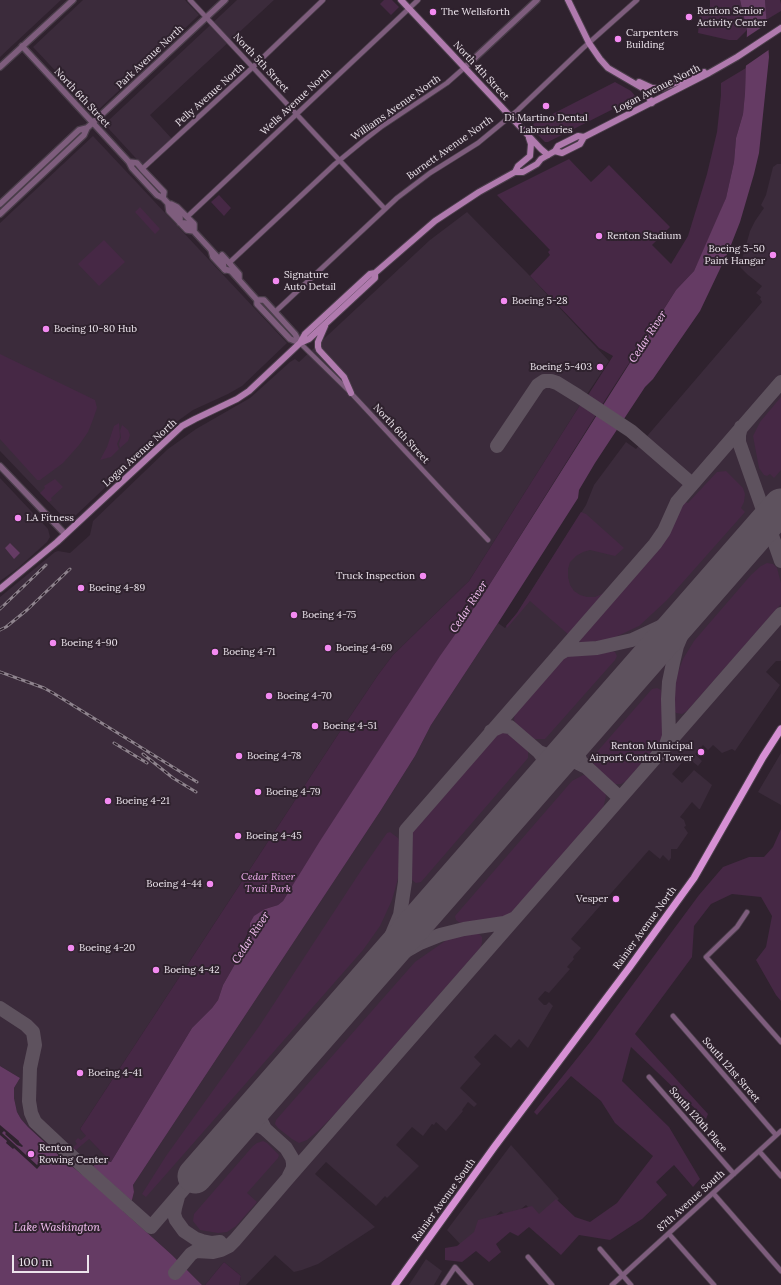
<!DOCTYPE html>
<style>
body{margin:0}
#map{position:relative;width:781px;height:1285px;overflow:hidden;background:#2f222e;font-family:Lora,serif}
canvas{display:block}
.scale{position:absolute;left:12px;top:1255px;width:77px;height:18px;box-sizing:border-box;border:2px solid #ece4ec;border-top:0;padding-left:5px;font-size:12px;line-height:14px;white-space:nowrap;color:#ece4ec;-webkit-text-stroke:3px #2f222e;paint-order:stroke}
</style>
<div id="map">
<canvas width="781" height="1285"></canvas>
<div class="scale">100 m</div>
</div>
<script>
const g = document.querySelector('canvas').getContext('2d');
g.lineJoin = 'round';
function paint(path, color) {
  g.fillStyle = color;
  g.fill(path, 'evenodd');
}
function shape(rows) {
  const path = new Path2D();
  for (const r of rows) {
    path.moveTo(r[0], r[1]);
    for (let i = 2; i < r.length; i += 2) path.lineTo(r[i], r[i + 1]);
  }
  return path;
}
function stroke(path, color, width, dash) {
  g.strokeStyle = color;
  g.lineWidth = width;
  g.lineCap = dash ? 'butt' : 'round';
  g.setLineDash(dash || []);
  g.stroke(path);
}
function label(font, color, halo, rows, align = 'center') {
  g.font = font + ' Lora,serif';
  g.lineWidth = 4;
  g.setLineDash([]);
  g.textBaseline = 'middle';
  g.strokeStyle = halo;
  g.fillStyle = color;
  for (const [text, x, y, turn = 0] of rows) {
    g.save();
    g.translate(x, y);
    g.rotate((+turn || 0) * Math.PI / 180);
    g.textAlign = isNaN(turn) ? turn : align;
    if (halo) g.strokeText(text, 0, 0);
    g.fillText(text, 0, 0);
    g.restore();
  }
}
const built = shape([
 [0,0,61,0,0,57],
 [83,0,185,0,199,15,95,113,33,47],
 [237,0,274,0,150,115,173,140,144,167,108,128,107,124,109,120],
 [93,136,287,343,242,386,228,394,193,410,168,428,74,517,67,519,64,518,0,451,0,223],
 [777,164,781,164,781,661,776,661,766,672,780,685,735,751,732,749,722,753,713,745,708,750,703,745,695,754,702,761,698,766,687,757,672,774,682,783,694,770,712,785,700,809,699,809,692,802,680,817,684,820,686,826,684,827,688,833,677,849,671,849,671,858,669,861,663,855,660,859,649,850,571,939,581,948,573,957,574,959,567,967,570,969,549,993,545,991,538,999,544,1005,546,1005,549,1002,553,1006,528,1048,519,1039,511,1048,495,1034,474,1057,481,1064,460,1088,477,1104,474,1107,468,1102,462,1110,463,1111,446,1131,436,1122,434,1125,432,1124,423,1136,412,1127,396,1145,419,1166,387,1198,385,1196,376,1206,326,1162,315,1174,375,1227,318,1264,302,1270,294,1272,275,1255,246,1285,239,1285,241,1276,224,1262,205,1285,202,1285,172,1255,123,1211,132,1200,134,1192,133,1185,381,810,415,756,431,725,496,626,498,623,505,628,517,613,586,505,594,485,626,442,636,449,762,302,760,299,761,297,756,293,762,286,748,275,740,267,741,263,750,231,755,221,764,208,761,205,766,195,773,167],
 [467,212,529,275,609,361,580,405,469,581,393,655,378,675,339,733,80,1129,111,1162,93,1166,84,1176,28,1127,21,1119,17,1112,14,1098,14,1088,20,1078,0,1066,0,597,55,552,58,551,70,553,90,535,93,521,168,449,196,429,250,398,290,362,295,359,299,362,430,240],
 [0,478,48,529,50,537,47,542,17,569,0,581],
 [781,753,781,805,758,792],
 [511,1145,559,1199,538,1218,526,1205,509,1219,501,1211,462,1246,447,1230],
 [426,1259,442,1271,434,1285,409,1285]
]);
const green = shape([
 [384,0,392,0,399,7,391,15,380,4],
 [710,0,740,0,747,30,737,40,729,40,698,33,700,12,710,12],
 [765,0,780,0,781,4,781,11,766,20],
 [746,68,745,93,743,114,736,138,734,162,726,198,717,221,694,271,676,290,602,405,588,395,613,356,599,348,530,276,550,255,548,252,550,250,497,195,569,159,591,182,609,165,670,227,652,245,671,264,688,236,707,174,717,132,721,95,721,83],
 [615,82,631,91,636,97,633,99,548,142,545,142,529,126],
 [219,195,231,208,224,216,211,202],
 [140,207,160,229,155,234,135,212],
 [104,240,125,262,99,286,78,264],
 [0,354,95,400,97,408,92,422,88,432,79,445,63,463,40,480,37,480,0,439],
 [781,397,781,470,774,478,770,474,767,476,764,475,759,468,753,436,760,422],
 [580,405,596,415,483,595,283,901,278,905,265,909,250,923,250,929,240,948,241,954,239,957,223,985,218,1000,212,1008,192,1028,111,1162,89,1139,64,1160,61,1157,77,1144,75,1141,78,1138,81,1140,86,1136,80,1129,339,733,378,675,393,655,469,581],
 [119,423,120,437,117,444,119,449,111,457,100,460,107,447,114,426],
 [122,425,128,430,130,435,128,441,120,448,119,444,121,437,120,431],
 [726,471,743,488,745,494,744,502,741,508,745,512,667,600,639,626,609,640,583,643,578,641,580,635,655,551,664,537,677,510,684,501,688,503,717,472],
 [55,479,63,487,51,498,52,500,49,502,40,493,45,488,44,486],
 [581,512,586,514,624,548,615,556,590,550,583,552,576,556,570,562,568,569,568,577,570,585,574,591,580,595,587,597,595,597,602,594,607,590,608,591,569,635,530,601,507,628,506,626,517,613],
 [767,563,773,564,777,568,781,583,781,604,687,711,682,714,676,713,672,709,672,700,673,685,683,659,694,641,751,575,761,566],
 [610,650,615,652,617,656,615,660,545,739,532,739,517,725,514,720,515,709,561,658,568,654],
 [657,688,661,690,662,695,663,731,662,740,626,781,621,784,615,784,596,770,593,761,596,753,652,689],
 [499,730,505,730,510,732,524,745,528,749,528,758,421,882,416,883,412,880,410,832,413,826],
 [583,775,588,776,604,790,606,796,603,809,513,911,507,918,500,919,460,923,456,920,455,916,572,781],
 [781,829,781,1001,776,995,756,960,766,947,772,916,761,897,732,894,711,904,694,926,692,957,635,1034,708,1114,706,1119,631,1047,622,1081,669,1127,700,1179,693,1187,674,1165,656,1182,667,1195,642,1219,610,1240,579,1235,561,1255,529,1227,518,1236,510,1232,496,1244,501,1252,489,1262,476,1251,462,1262,445,1260,445,1248,457,1246,474,1232,478,1220,532,1206,539,1214,556,1199,575,1217,590,1222,617,1203,653,1156,615,1123,601,1101,571,1076,537,1115,534,1112,591,1041,699,895,723,867,749,857,764,857,773,847],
 [390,832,398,838,400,843,399,875,392,900,380,926,363,950,146,1197,142,1194,166,1156,260,1025,362,869,387,833],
 [473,932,478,933,482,937,482,942,481,947,336,1113,318,1131,307,1140,299,1143,292,1139,278,1128,275,1124,276,1120,415,962,448,939,463,933],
 [263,1141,267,1143,279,1155,278,1158,247,1193,257,1202,236,1226,227,1232,218,1233,200,1230,193,1221,194,1214,253,1146,257,1143],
 [224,1262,241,1276,239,1285,205,1285]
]);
const water = shape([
 [740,0,765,0,769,57,759,153,754,174,740,222,729,250,700,311,653,379,645,387,595,463,579,490,578,498,498,623,431,725,415,756,381,810,133,1185,134,1192,132,1200,123,1211,172,1255,202,1285,0,1285,0,1066,20,1078,14,1088,14,1098,17,1112,21,1119,28,1127,64,1160,84,1176,99,1160,111,1162,192,1028,212,1008,218,1000,223,985,239,957,241,953,240,948,250,932,250,923,254,916,265,909,278,905,283,901,320,841,440,656,483,595,676,290,694,271,726,198,734,162,736,138,743,114,745,93,747,30],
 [10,543,20,553,14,559,5,548]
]);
const pier = shape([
 [768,23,770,49,744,67,744,39],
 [600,404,626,420,619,430,594,414],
 [0,1125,19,1141,19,1142,23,1146,22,1147,17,1145,5,1134,6,1133,4,1131,2,1133,37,1165,42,1159,41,1158,59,1159,61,1157,64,1160,61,1165,57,1163,44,1161,37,1169,14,1148,13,1149,6,1143,7,1141,0,1135],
 [91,1165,133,1202,126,1211,83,1174]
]);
const taxiway = shape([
 [741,427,739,435,739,442,781,561],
 [497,446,538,385,544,381,551,381,557,383,578,396,631,431,692,484],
 [559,654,566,650,597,648,632,640,662,626,677,617,697,601],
 [491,731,502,726,510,727,539,752,542,756,545,765,545,770,541,781],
 [585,731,578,745,579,757,581,762,620,798],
 [666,745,669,736,668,699,669,682,673,663,677,646,685,627,706,593],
 [539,752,544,754,553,755,562,753,570,748],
 [551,770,566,762,576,762,584,766],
 [376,973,392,960,406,951,420,943,440,935,464,929,504,923,515,918],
 [367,980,385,951,400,915,405,882,406,830,655,544,664,531,677,502,781,382],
 [0,1008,26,1025,33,1032,35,1045,30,1068,29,1101,31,1113,35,1122,68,1153,151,1227,195,1176],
 [262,1101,260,1113,260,1119,265,1129],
 [238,1127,249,1124,260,1126,265,1129,286,1148,292,1158,293,1163,293,1168,289,1176],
 [178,1197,175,1208,174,1214,176,1220,184,1231,196,1239,202,1241,212,1243,220,1242],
 [175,1273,191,1254,196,1251,213,1252,221,1250,229,1246,235,1240,289,1177,781,614]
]);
const runway = shape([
 [195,1176,781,506]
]);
const minor = shape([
 [190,0,385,209],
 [142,169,253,67,323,0],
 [187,217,418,0],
 [229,263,335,164,363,141,381,127,447,83,464,68],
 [275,312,397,198,430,173,478,143,518,110,582,49,637,0],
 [300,343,351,393,488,540],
 [747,912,737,927,706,957,781,1042],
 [673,1016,776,1135],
 [649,1077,734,1174],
 [759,1151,781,1176],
 [713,1193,781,1271],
 [669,1234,714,1285],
 [600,1249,631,1285],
 [528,1257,552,1285],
 [443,1285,455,1267,471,1285],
 [612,1285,781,1131]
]);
const tertiary = shape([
 [22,46,129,162,132,168,144,181,157,195,163,198,178,214,180,218,180,223],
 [0,67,73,0],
 [464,68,537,0],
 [129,162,137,163,142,169,164,192,163,198],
 [0,204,79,130,87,128],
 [168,204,169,211,187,230,194,231],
 [171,204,177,207,194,224,194,231],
 [0,214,84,135,87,128,225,0],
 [180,223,185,223,189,226,223,263,224,269,231,271,257,300,257,304,290,339,300,343],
 [211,250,213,257,225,270],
 [222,255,239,274,239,279],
 [257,300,264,300,295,334,300,343],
 [0,466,65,534]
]);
const secondary = shape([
 [401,0,541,149,548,155],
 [568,0,589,43,600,59,608,68,644,89,652,103],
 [639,82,652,88,662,88,704,72],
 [555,151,562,153,580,144,584,137,709,73,737,57,781,28],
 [515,172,518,166,530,156,531,144,529,138],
 [325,326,318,342,318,347,319,350,344,377,351,393],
 [300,343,305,334,370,274,375,273,435,221,479,192,515,172,523,172,537,164,541,159,555,151,558,146,578,136,584,137],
 [0,589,57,542,182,426,195,419,237,399,249,391,300,343,309,339,375,278,375,273]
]);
const primary = shape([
 [395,1285,495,1146,629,968,694,878,763,757,781,729]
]);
const rail = shape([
 [0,609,46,565],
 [0,630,6,627,27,610,70,569],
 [0,672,44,688,53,693,197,782],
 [114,743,147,763],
 [143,754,173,778,196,792]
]);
const markers = [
 [433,12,4,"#f38af1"],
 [689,17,4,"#f38af1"],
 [618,39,4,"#f38af1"],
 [546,106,4,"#f38af1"],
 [599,236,4,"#f38af1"],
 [773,255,4,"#f38af1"],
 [276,281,4,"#f38af1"],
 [504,301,4,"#f38af1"],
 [46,329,4,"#f38af1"],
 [600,367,4,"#f38af1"],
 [18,518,4,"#f38af1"],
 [423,576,4,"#f38af1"],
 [81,588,4,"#f38af1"],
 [294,615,4,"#f38af1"],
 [53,643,4,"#f38af1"],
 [328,648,4,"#f38af1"],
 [215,652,4,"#f38af1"],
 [269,696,4,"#f38af1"],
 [315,726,4,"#f38af1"],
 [701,752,4,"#f38af1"],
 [239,756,4,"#f38af1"],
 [258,792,4,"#f38af1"],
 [108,801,4,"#f38af1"],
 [238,836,4,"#f38af1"],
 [210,884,4,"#f38af1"],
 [616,899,4,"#f38af1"],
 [71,948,4,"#f38af1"],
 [156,970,4,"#f38af1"],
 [80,1073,4,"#f38af1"],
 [31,1154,4,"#f38af1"]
];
const poiNames = [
 ["Renton Senior",697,11],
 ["Activity Center",697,23],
 ["The Wellsforth",441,12],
 ["Carpenters",626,33],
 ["Building",626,45],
 ["Di Martino Dental",546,118,"center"],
 ["Labratories",546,130,"center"],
 ["Renton Stadium",607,236],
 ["Boeing 5-50",765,249,"right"],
 ["Paint Hangar",765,261,"right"],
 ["Signature",284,275],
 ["Auto Detail",284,287],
 ["Boeing 5-28",512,301],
 ["Boeing 10-80 Hub",54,329],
 ["Boeing 5-403",592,367,"right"],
 ["LA Fitness",26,518],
 ["Truck Inspection",415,576,"right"],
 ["Boeing 4-89",89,588],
 ["Boeing 4-75",302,615],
 ["Boeing 4-90",61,643],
 ["Boeing 4-69",336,648],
 ["Boeing 4-71",223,652],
 ["Boeing 4-70",277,696],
 ["Boeing 4-51",323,726],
 ["Renton Municipal",693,746,"right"],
 ["Airport Control Tower",693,758,"right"],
 ["Boeing 4-78",247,756],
 ["Boeing 4-79",266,792],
 ["Boeing 4-21",116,801],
 ["Boeing 4-45",246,836],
 ["Boeing 4-44",202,884,"right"],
 ["Vesper",608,899,"right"],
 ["Boeing 4-20",79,948],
 ["Boeing 4-42",164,970],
 ["Boeing 4-41",88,1073],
 ["Renton",39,1148],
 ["Rowing Center",39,1160]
];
const streetNames = [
 ["Park Avenue North",150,57,-43],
 ["North 5th Street",261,63,47],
 ["North 4th Street",481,71,47],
 ["Logan Avenue North",657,89,-27],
 ["Pelly Avenue North",210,95,-42],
 ["North 6th Street",82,98,47],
 ["Wells Avenue North",296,102,-43],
 ["Williams Avenue North",396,108,-35],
 ["Burnett Avenue North",450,148,-35],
 ["North 6th Street",401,434,47],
 ["Logan Avenue North",140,453,-42],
 ["Rainier Avenue North",645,928,-54],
 ["South 121st Street",731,1070,49],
 ["South 120th Place",698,1120,49],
 ["Rainier Avenue South",444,1200,-54],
 ["87th Avenue South",691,1201,-42]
];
const parkNames = [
 ["Cedar River",268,877],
 ["Trail Park",268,889]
];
const waterNames = [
 ["Cedar River",648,337,-57],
 ["Cedar River",469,607,-57],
 ["Cedar River",251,938,-57],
 ["Lake Washington",57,1228]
];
paint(built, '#3b2b3b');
paint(green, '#462845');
paint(water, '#653b64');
paint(pier, '#2f222e');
stroke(taxiway, '#5e525e', 14);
stroke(runway, '#5e525e', 35);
stroke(minor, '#493d49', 6);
stroke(tertiary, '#493d49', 8);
stroke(secondary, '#493d49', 8);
stroke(primary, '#493d49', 9);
stroke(minor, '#7e5d7d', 4.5);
stroke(tertiary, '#7e5d7d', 5.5);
stroke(secondary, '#b07aae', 6);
stroke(primary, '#d690d4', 7);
stroke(rail, '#8e838d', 3);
stroke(rail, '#2f222e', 1.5, [4.5]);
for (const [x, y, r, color] of markers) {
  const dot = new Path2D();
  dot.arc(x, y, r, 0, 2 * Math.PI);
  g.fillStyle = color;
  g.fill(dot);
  stroke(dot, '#2f222e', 1.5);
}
label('10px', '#ece4ec', '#2f222e', poiNames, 'left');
label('10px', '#ece4ec', '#2f222e', streetNames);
label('italic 10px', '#f1aeef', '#2f222e', parkNames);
label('italic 11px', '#f9c3f7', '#2f222e', waterNames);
</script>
